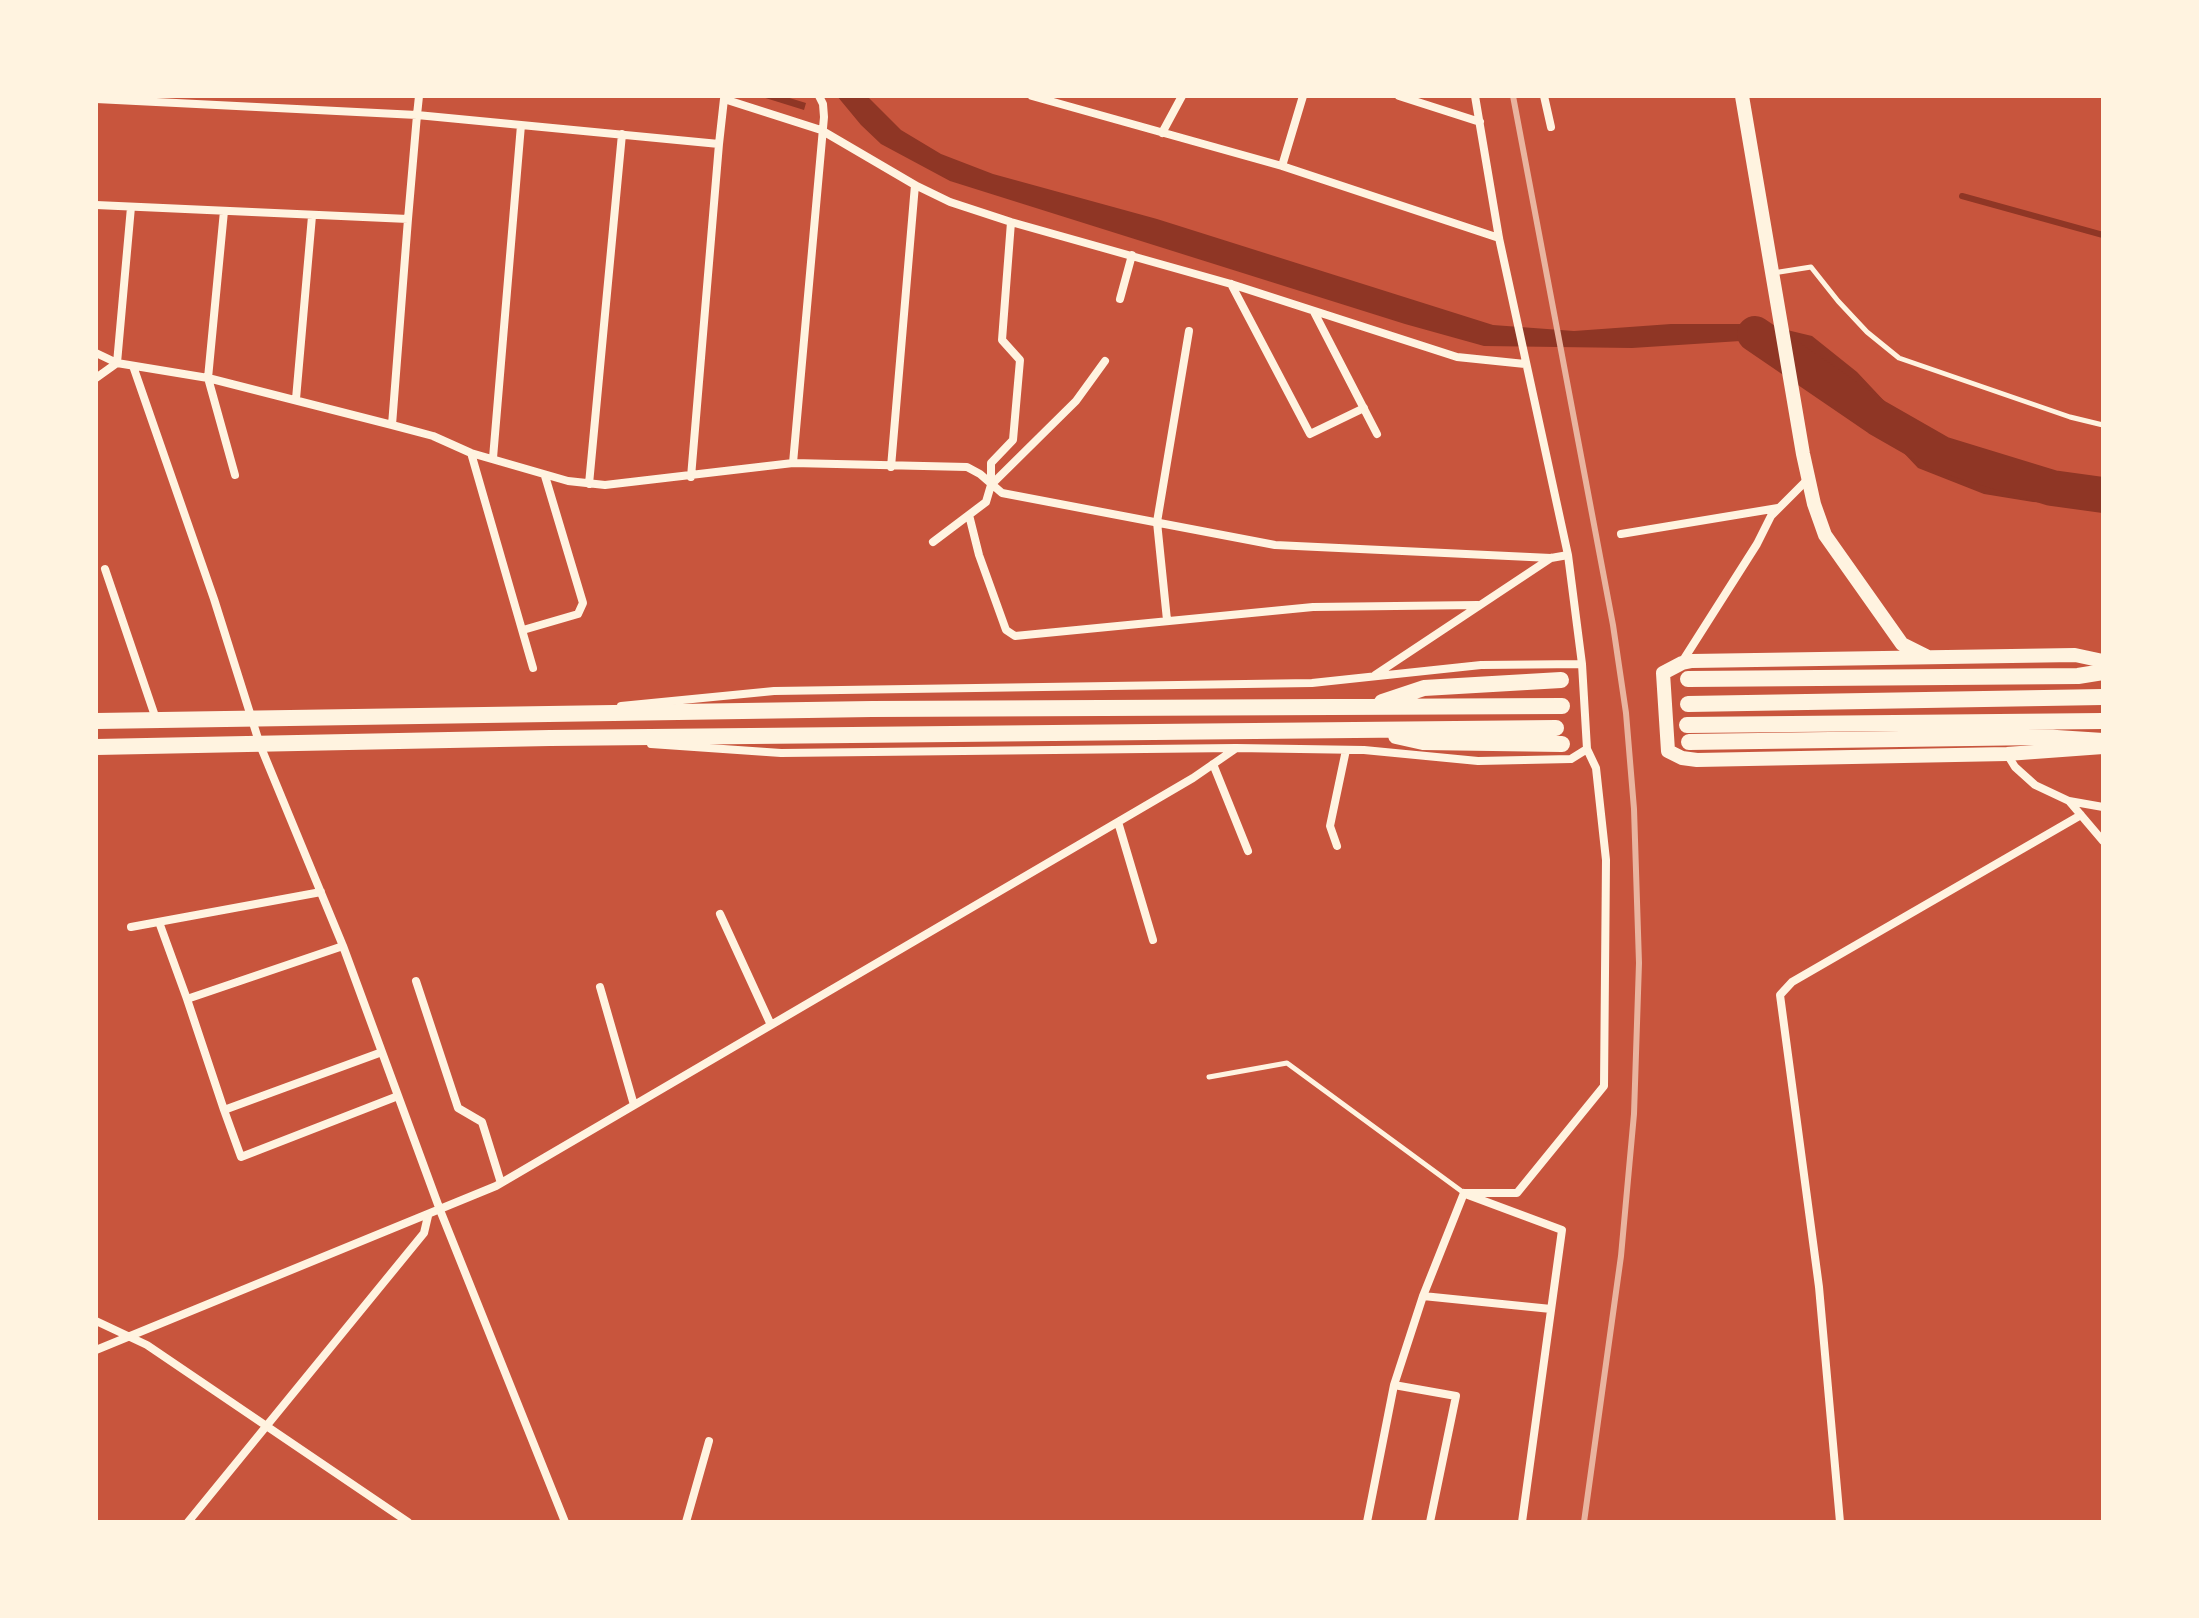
<!DOCTYPE html>
<style>
body{margin:0}
#map{position:relative;width:2199px;height:1618px;overflow:hidden;background:#c8553d;font-family:Roboto,sans-serif}
canvas{display:block}
.frame{position:absolute;inset:0;border:98px solid #fff3e0;pointer-events:none}
</style>
<div id="map">
<canvas width="2199" height="1618"></canvas>
<div class="frame"></div>
</div>
<script>
const g = document.querySelector('canvas').getContext('2d');
g.lineJoin = 'round';
function paint(path, color) {
  g.fillStyle = color;
  g.fill(path, 'evenodd');
}
function shape(rows) {
  const path = new Path2D();
  for (const r of rows) {
    path.moveTo(r[0], r[1]);
    for (let i = 2; i < r.length; i += 2) path.lineTo(r[i], r[i + 1]);
  }
  return path;
}
function stroke(path, color, width, dash) {
  g.strokeStyle = color;
  g.lineWidth = width;
  g.lineCap = dash ? 'butt' : 'round';
  g.setLineDash(dash || []);
  g.stroke(path);
}
const water = shape([
 [759,96,783,96,806,103,804,110],
 [837,96,867,96,901,130,941,154,993,174,1157,219,1493,325,1574,331,1671,324,1762,324,1812,336,1857,372,1888,405,1974,468,2000,477,2103,480,2103,506,2033,502,1984,494,1918,468,1834,379,1756,340,1632,348,1484,346,1405,324,950,181,881,144,861,125]
]);
const stream = shape([
 [1962,196,2103,235]
]);
const river = shape([
 [1755,334,1878,418,1941,454,2052,488,2103,495]
]);
const service = shape([
 [1773,273,1811,267,1838,301,1867,332,1899,358,2070,417,2103,425],
 [1209,1077,1287,1063,1464,1193]
]);
const minor = shape([
 [1032,96,1282,166,1499,238],
 [1399,96,1480,122],
 [1544,96,1551,127],
 [96,99,417,115,419,96],
 [1162,133,1182,96],
 [1282,166,1303,96],
 [96,205,408,219,392,425],
 [224,211,208,378,235,475],
 [408,219,417,115,719,144,724,99,821,130,915,185,950,202,1011,222,1231,284,1457,357,1525,364],
 [1231,284,1310,434,1364,408],
 [1120,299,1132,255],
 [1314,312,1377,434],
 [96,353,117,363,208,378,392,425,433,436,471,453,568,481,605,485,793,463,967,467,980,474,1002,493,1275,545,1551,558,1568,555],
 [133,366,214,599,260,745,343,946,440,1210,565,1522],
 [96,378,117,363,131,207],
 [296,399,312,216],
 [471,453,533,668],
 [493,458,521,125],
 [793,463,824,117,823,104,819,96],
 [891,467,915,185],
 [691,477,719,144],
 [589,484,622,134],
 [991,485,1076,401,1105,361],
 [969,515,979,555,1006,630,1015,636,1313,607,1478,605],
 [1621,534,1778,508],
 [933,542,986,502,991,485,991,463,1013,440,1020,360,1002,340,1011,222],
 [105,569,156,719],
 [1167,620,1157,522,1189,331],
 [523,630,578,614,583,603,545,476],
 [1682,662,1757,544,1771,516,1808,479],
 [1375,675,1551,558],
 [621,706,774,691,1312,683,1481,665,1582,664],
 [651,744,781,753,1236,748,1364,750,1478,761,1571,759,1587,749,1582,664,1568,555,1499,238,1475,96],
 [2007,754,2015,767,2035,785,2069,801,2103,841],
 [1213,764,1248,851],
 [2069,801,2103,807],
 [1118,822,1153,940],
 [1337,846,1330,826,1346,750],
 [720,914,771,1025],
 [159,922,187,999],
 [131,927,321,892],
 [343,946,187,999,224,1110,382,1052],
 [416,981,458,1108,482,1122,501,1183],
 [600,987,634,1105],
 [224,1110,241,1157,398,1096],
 [1464,1193,1517,1193,1604,1086,1606,860,1596,768,1587,749],
 [1468,1195,1562,1230,1522,1522],
 [1423,1296,1551,1309],
 [96,1321,147,1345,408,1522],
 [96,1350,496,1186,1193,778,1235,749],
 [1394,1385,1456,1396,1430,1522],
 [188,1522,424,1233,428,1216],
 [686,1522,709,1441],
 [1367,1522,1394,1385,1423,1296,1464,1193],
 [1840,1522,1819,1287,1780,995,1792,982,2081,815]
]);
const secondary = shape([
 [1742,96,1803,454,1814,504,1825,535,1902,644,1926,656],
 [2103,661,2075,655,1692,661,1682,663,1663,673,1668,751,1682,758,1697,760,2007,754,2103,747]
]);
const primary = shape([
 [1688,679,2078,676,2103,672],
 [1382,702,1424,688,1561,680],
 [1688,704,2103,697],
 [96,721,872,709,1562,706],
 [1687,725,2103,721],
 [1396,736,1423,742,1562,744],
 [1689,742,2041,737,2103,741],
 [96,747,550,738,1556,728]
]);
const rail = shape([
 [1513,96,1613,625,1626,713,1634,809,1639,963,1634,1114,1621,1256,1584,1522]
]);
paint(water, '#8f3625');
stroke(stream, '#8f3625', 6);
stroke(river, '#8f3625', 36);
stroke(service, '#fff3e0', 5);
stroke(minor, '#fff3e0', 8);
stroke(secondary, '#fff3e0', 14);
stroke(primary, '#fff3e0', 16);
stroke(rail, '#e9b49f', 6);
</script>
